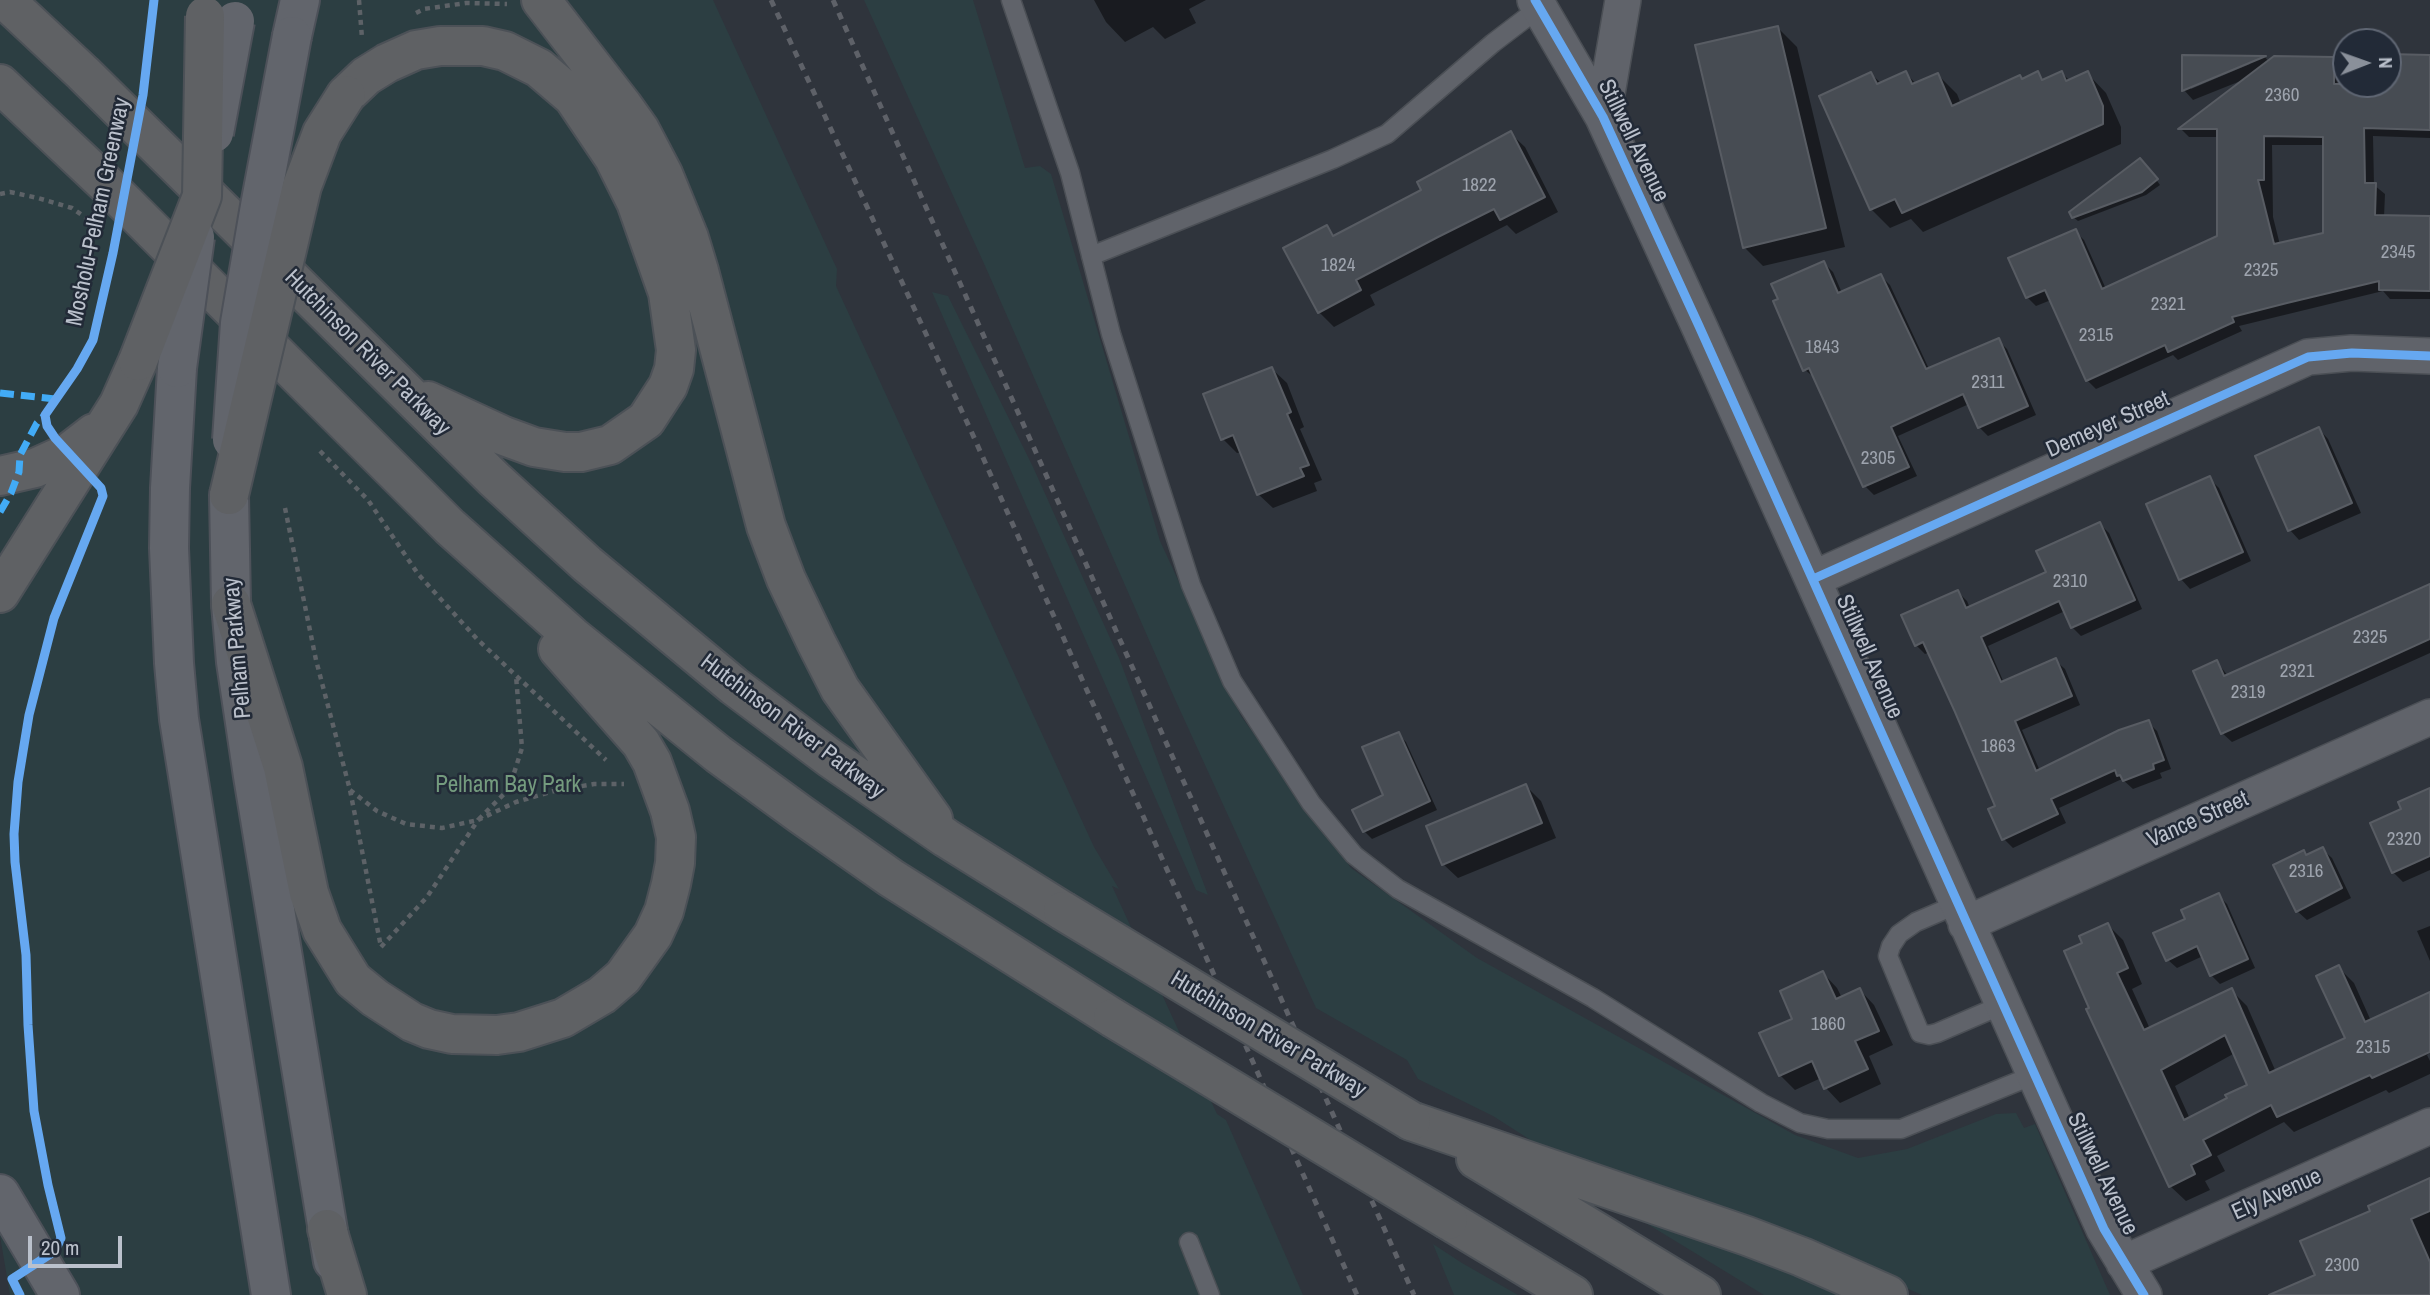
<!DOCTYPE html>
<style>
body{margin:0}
#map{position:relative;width:2430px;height:1295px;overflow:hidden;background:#2f343c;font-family:"Archivo Narrow",sans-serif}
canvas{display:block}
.north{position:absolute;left:2332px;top:28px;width:70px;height:70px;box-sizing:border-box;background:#222a37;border:2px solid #5f6673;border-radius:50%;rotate:89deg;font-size:19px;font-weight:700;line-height:28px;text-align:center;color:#bbc1cc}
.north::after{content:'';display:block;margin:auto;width:24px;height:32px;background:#8a909a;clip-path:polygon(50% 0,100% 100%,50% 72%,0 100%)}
.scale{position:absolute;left:28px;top:1236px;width:94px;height:32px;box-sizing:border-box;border:4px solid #bbc1cc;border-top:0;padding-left:9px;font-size:21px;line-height:24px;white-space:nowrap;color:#bbc1cc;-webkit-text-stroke:5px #222a37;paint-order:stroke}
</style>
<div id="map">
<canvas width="2430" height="1295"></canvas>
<div class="north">N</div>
<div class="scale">20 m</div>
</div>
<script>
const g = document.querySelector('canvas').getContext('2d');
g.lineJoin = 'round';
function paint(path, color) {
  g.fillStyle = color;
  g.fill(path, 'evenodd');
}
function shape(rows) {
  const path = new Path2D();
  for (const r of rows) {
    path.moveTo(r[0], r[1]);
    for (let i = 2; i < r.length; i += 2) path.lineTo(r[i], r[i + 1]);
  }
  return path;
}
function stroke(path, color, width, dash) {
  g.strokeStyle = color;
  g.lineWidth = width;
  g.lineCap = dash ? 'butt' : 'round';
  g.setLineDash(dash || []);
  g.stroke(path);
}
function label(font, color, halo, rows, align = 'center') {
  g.font = font + ' "Archivo Narrow",sans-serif';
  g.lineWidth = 5;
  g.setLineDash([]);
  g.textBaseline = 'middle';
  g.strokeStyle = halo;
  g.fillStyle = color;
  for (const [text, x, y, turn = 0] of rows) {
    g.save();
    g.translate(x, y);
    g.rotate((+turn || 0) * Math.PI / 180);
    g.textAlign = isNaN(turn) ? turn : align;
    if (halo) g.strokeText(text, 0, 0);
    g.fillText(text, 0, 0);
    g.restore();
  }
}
const green = shape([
 [0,0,713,0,837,269,836,286,1094,847,1119,889,1112,886,1217,1114,1226,1120,1303,1295,10,1295,0,1236],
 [864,0,973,0,1025,168,1040,166,1051,174,1160,541,1241,716,1351,868,1477,958,1795,1135,1858,1158,1907,1149,1996,1114,2016,1113,2024,1128,2035,1124,2110,1295,1922,1295,1801,1242,1557,1157,1493,1116,1418,1079,1407,1060,1316,1008,1174,697,986,268],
 [932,292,948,296,1033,467,1119,658,1208,895,1196,890],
 [1613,1203,1864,1295,1764,1295],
 [1433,1244,1462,1263,1518,1295,1454,1295]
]);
const shadow = shape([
 [1094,0,1206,0,1189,9,1196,23,1165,39,1153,27,1125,42,1106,22],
 [1778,28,1797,47,1845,247,1763,266,1744,247],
 [2388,56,2430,57,2430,138,2373,136,2374,185,2385,194,2384,217,2430,217,2430,299,2390,299,2383,291,2239,326,2242,331,2178,360,2173,355,2096,389,2087,380,2051,300,2036,306,2027,297,2075,231,2084,240,2106,289,2218,237,2218,137,2189,137,2181,129,2248,78,2193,100,2184,90,2184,57,2265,57,2269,62,2275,58,2346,59,2346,84,2388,84],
 [2248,61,2250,64,2191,89,2191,85],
 [2272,145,2325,145,2325,234,2280,245,2273,217],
 [1906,73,1916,84,1938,75,1957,94,1961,104,2038,74,2045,81,2062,73,2070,81,2087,73,2106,93,2121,127,2121,144,1923,232,1911,219,1890,228,1871,209,1871,74,1882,84],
 [1510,133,1525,147,1558,212,1516,234,1507,225,1370,295,1375,305,1334,327,1319,312,1326,227,1336,237,1423,191],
 [2145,164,2160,185,2146,195,2078,221,2073,217],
 [1824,263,1833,272,1842,293,1881,276,1890,285,1929,369,1998,340,2007,349,2036,415,1988,436,1979,427,1969,404,1898,436,1917,476,1874,495,1865,486,1815,378,1805,370],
 [1272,369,1287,383,1304,427,1300,429,1322,480,1314,483,1317,491,1273,508,1258,494,1242,452,1237,453,1223,439],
 [2319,429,2328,439,2361,513,2299,540,2290,530,2257,456],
 [2209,478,2219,488,2251,561,2190,589,2181,579],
 [2100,524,2109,533,2142,609,2081,636,2072,627,2065,611,1988,646,2004,683,2056,661,2065,669,2080,705,2022,730,2040,771,2148,722,2157,731,2171,769,2160,773,2162,778,2133,789,2122,779,2059,808,2066,823,2013,848,2004,839,1997,806,1930,652,1925,654,1916,645,1958,592,1967,601,1970,608,2048,573],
 [2430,586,2430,653,2232,742,2222,733,2217,662,2228,676],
 [1398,734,1406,742,1437,810,1372,839,1364,831,1355,810,1386,796],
 [1526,786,1541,801,1556,838,1458,878,1443,864],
 [2430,798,2430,870,2403,882,2393,872],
 [2322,849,2332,858,2351,898,2307,920,2297,911,2303,852,2307,856],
 [2218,895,2227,904,2255,968,2220,984,2211,975,2203,956,2177,968,2168,960],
 [2108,925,2123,940,2142,984,2132,989,2150,1029,2231,990,2247,1006,2276,1072,2347,1039,2338,967,2354,983,2371,1021,2430,994,2430,1053,2427,1055,2430,1061,2430,1074,2389,1093,2386,1090,2294,1132,2284,1122,2217,1156,2225,1171,2205,1181,2210,1190,2186,1201,2170,1186,2092,1009,2085,944],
 [2235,1053,2249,1085,2229,1099,2190,1119,2175,1086],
 [2430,926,2430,961,2417,931],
 [1823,973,1837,988,1842,998,1860,990,1874,1005,1893,1045,1869,1056,1881,1084,1840,1103,1826,1088,1821,1078,1795,1090,1780,1075,1794,1019],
 [2430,1202,2430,1295,2273,1295,2317,1276]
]);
const building = shape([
 [1778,26,1826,228,1743,248,1695,45,1778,26],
 [2388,54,2430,55,2430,130,2364,128,2365,183,2376,183,2375,215,2430,216,2430,291,2379,290,2379,281,2287,303,2232,317,2234,322,2168,352,2165,345,2086,381,2045,290,2026,298,2008,258,2076,229,2102,289,2217,236,2217,129,2178,129,2274,56,2334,57,2334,84,2388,84,2388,54],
 [2264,136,2323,137,2323,233,2274,244,2258,180,2264,180,2264,136],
 [2182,55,2266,56,2182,91,2182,55],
 [1906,71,1912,84,1938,73,1952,106,2020,75,2022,79,2038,71,2042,80,2062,71,2066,81,2088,71,2103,106,2103,124,1902,213,1895,199,1870,210,1819,96,1871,72,1877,84,1906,71],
 [1511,131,1545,197,1500,220,1494,209,1438,237,1356,280,1361,290,1318,313,1283,248,1327,225,1333,236,1421,190,1417,182,1511,131],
 [2140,158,2158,179,2142,192,2072,218,2069,212,2140,158],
 [1824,261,1838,293,1881,274,1926,369,1999,338,2028,406,1978,428,1963,394,1891,427,1909,467,1863,487,1809,368,1803,371,1773,301,1778,299,1771,284,1824,261],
 [1272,367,1291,412,1287,414,1309,465,1300,468,1304,476,1257,495,1233,435,1221,440,1203,394,1272,367],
 [2319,427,2352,503,2288,531,2255,456,2319,427],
 [2210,476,2243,552,2179,580,2146,504,2210,476],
 [2100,522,2135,600,2071,628,2059,601,1981,637,2001,682,2056,658,2072,696,2015,721,2036,771,2119,730,2149,720,2164,760,2153,764,2154,769,2123,781,2120,775,2117,776,2115,770,2051,799,2058,814,2002,840,1988,809,1995,806,1955,712,1923,642,1915,646,1901,615,1958,590,1966,608,2046,572,2036,551,2100,522],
 [2430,584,2430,639,2221,734,2193,671,2217,660,2224,676,2430,584],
 [1399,732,1430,801,1363,832,1352,810,1383,795,1362,747,1399,732],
 [1526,784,1542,823,1442,865,1426,826,1526,784],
 [2430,788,2430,856,2392,873,2370,823,2401,809,2398,802,2430,788],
 [2323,847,2342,888,2296,912,2273,865,2304,850,2306,855,2323,847],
 [2219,893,2248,959,2210,976,2197,946,2166,961,2153,933,2185,919,2181,910,2219,893],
 [2108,923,2128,968,2117,973,2144,1030,2232,988,2269,1073,2345,1038,2316,976,2339,965,2365,1022,2430,992,2430,1052,2372,1078,2370,1075,2277,1117,2271,1105,2203,1140,2211,1155,2191,1165,2195,1174,2169,1187,2086,1009,2089,1008,2064,951,2082,943,2079,936,2108,923],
 [2225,1035,2247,1085,2225,1095,2227,1098,2184,1120,2161,1070,2225,1035],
 [1823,971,1836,999,1860,988,1879,1031,1855,1041,1868,1069,1824,1089,1812,1061,1779,1076,1759,1033,1792,1019,1780,991,1823,971],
 [2430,1178,2430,1211,2411,1219,2430,1262,2430,1295,2269,1295,2315,1275,2300,1241,2370,1211,2368,1206,2430,1178]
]);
const path = shape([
 [359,0,362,38],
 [416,13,424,9,466,3,507,4],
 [0,194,10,192,38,198,72,208,89,220],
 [320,451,368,500,418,574,477,639,606,760],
 [285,508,316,660,350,790,381,947],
 [350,790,377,811,406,824,442,828,478,820,509,789,522,748,516,676],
 [381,947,427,897,478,820,516,802,554,791,594,784,624,784]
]);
const service = shape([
 [1011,0,1070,173,1111,334,1191,585,1232,681,1311,803,1354,855,1398,889,1593,998,1761,1103,1800,1123,1828,1129,1901,1129,2034,1075],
 [1091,256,1333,159,1387,134,1493,43,1539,8],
 [1958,904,1916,922,1899,934,1891,946,1888,956,1920,1033,1929,1035,1937,1033,2002,1005],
 [1189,1242,1210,1295]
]);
const minor = shape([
 [1535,0,1603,117,1699,326,2104,1229,2144,1295],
 [1603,117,1623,0],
 [1813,579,2308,357,2352,353,2430,356],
 [1966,924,2430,717],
 [2124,1263,2430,1126]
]);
const primary = shape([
 [292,36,300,0],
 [177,368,170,488,169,548,174,663,179,719,271,1295],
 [229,495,231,604,236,662,253,776,333,1261],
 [0,1194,60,1295]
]);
const motorway = shape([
 [5,0,83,73,494,479,587,564,734,686,830,758,946,838,1063,911],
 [541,0,623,106,640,130,663,174,689,238,699,271,766,526,786,579,816,642,840,689,933,819],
 [0,84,106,184,450,527,572,636,718,754,800,814,891,878,1113,1018],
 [346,95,366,76,387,63,416,50,440,46,483,46,505,51,539,68,573,97,614,158,636,202,668,293,676,350,674,369,668,386,646,420,610,445,581,452,565,452,534,447,504,436,428,401],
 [0,476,35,468,68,453,94,433],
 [0,593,119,404,138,361],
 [231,604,283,767,309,893,322,930,353,980,375,998,412,1022,429,1029,452,1034,497,1035,519,1032,563,1018,602,995,623,977,653,935,664,911,671,884,675,863,676,837,670,811,652,762,641,743,558,649],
 [1411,1121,1747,1236,1802,1257,1888,1295],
 [1476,1159,1701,1295],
 [1448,1220,1573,1295],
 [327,1229,347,1295]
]);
const rail = shape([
 [771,0,972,433,1357,1295],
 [833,0,1414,1295]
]);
const primaryBridge = shape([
 [214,133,235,21],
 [177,368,195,237],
 [232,440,240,323,260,206,292,36]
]);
const motorwayBridge = shape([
 [138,361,202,196,205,16],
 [229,495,302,186,322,133,346,95],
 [1063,911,1411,1121],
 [1113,1018,1448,1220]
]);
const quiet = shape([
 [0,393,55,399],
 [0,512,11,493,19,472,20,455,37,423,45,415]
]);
const cycleway = shape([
 [1535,0,1603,117,1699,326,2104,1229,2144,1295],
 [1813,579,2308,357,2352,353,2430,356],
 [20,1295,12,1279,55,1251,61,1238,48,1185,34,1111,28,1025,26,955,15,862,14,834,18,782,29,715,54,618,103,496,101,488,55,438,47,426,45,415,77,369,93,340,113,253,143,95,154,0]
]);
const numberNames = [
 ["2360",2282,96],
 ["1822",1479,186],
 ["2345",2398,253],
 ["1824",1338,266],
 ["2325",2261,271],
 ["2321",2168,305],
 ["2315",2096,336],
 ["1843",1822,348],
 ["2311",1988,383],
 ["2305",1878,459],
 ["2310",2070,582],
 ["2325",2370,638],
 ["2321",2297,672],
 ["2319",2248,693],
 ["1863",1998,747],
 ["2320",2404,840],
 ["2316",2306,872],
 ["1860",1828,1025],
 ["2315",2373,1048],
 ["2300",2342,1266]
];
const streetNames = [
 ["Stillwell Avenue",1633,141,64],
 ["Mosholu-Pelham Greenway",99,212,-78],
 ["Hutchinson River Parkway",367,353,45],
 ["Demeyer Street",2108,425,-24],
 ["Pelham Parkway",238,648,-95],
 ["Stillwell Avenue",1869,657,66],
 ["Hutchinson River Parkway",792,727,37],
 ["Vance Street",2198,820,-24],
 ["Hutchinson River Parkway",1268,1035,31],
 ["Stillwell Avenue",2102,1174,64],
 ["Ely Avenue",2277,1195,-24]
];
const parkNames = [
 ["Pelham Bay Park",508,786]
];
paint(green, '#2c3e42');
paint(shadow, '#0007');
paint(building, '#474c53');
stroke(building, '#585c63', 2);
stroke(service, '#4b4f55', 21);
stroke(minor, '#4b4f55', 38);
stroke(primary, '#4d5159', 42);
stroke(motorway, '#4c5157', 42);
stroke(path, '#5d6267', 4.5, [5, 5]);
stroke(service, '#60636a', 18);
stroke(minor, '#60636a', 35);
stroke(primary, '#62656c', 38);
stroke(motorway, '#5f6164', 38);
stroke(rail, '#5e6168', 5, [7, 7]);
stroke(primaryBridge, '#4d5159', 42, []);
stroke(motorwayBridge, '#4c5157', 42, []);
stroke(primaryBridge, '#62656c', 38);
stroke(motorwayBridge, '#5f6164', 38);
stroke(quiet, '#42abf6', 7, [14, 7]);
stroke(cycleway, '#66a8f1', 9);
label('19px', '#9ea4ae', null, numberNames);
label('23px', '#bbc1cc', '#222a37', streetNames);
label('23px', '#749b7e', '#222a37', parkNames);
</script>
